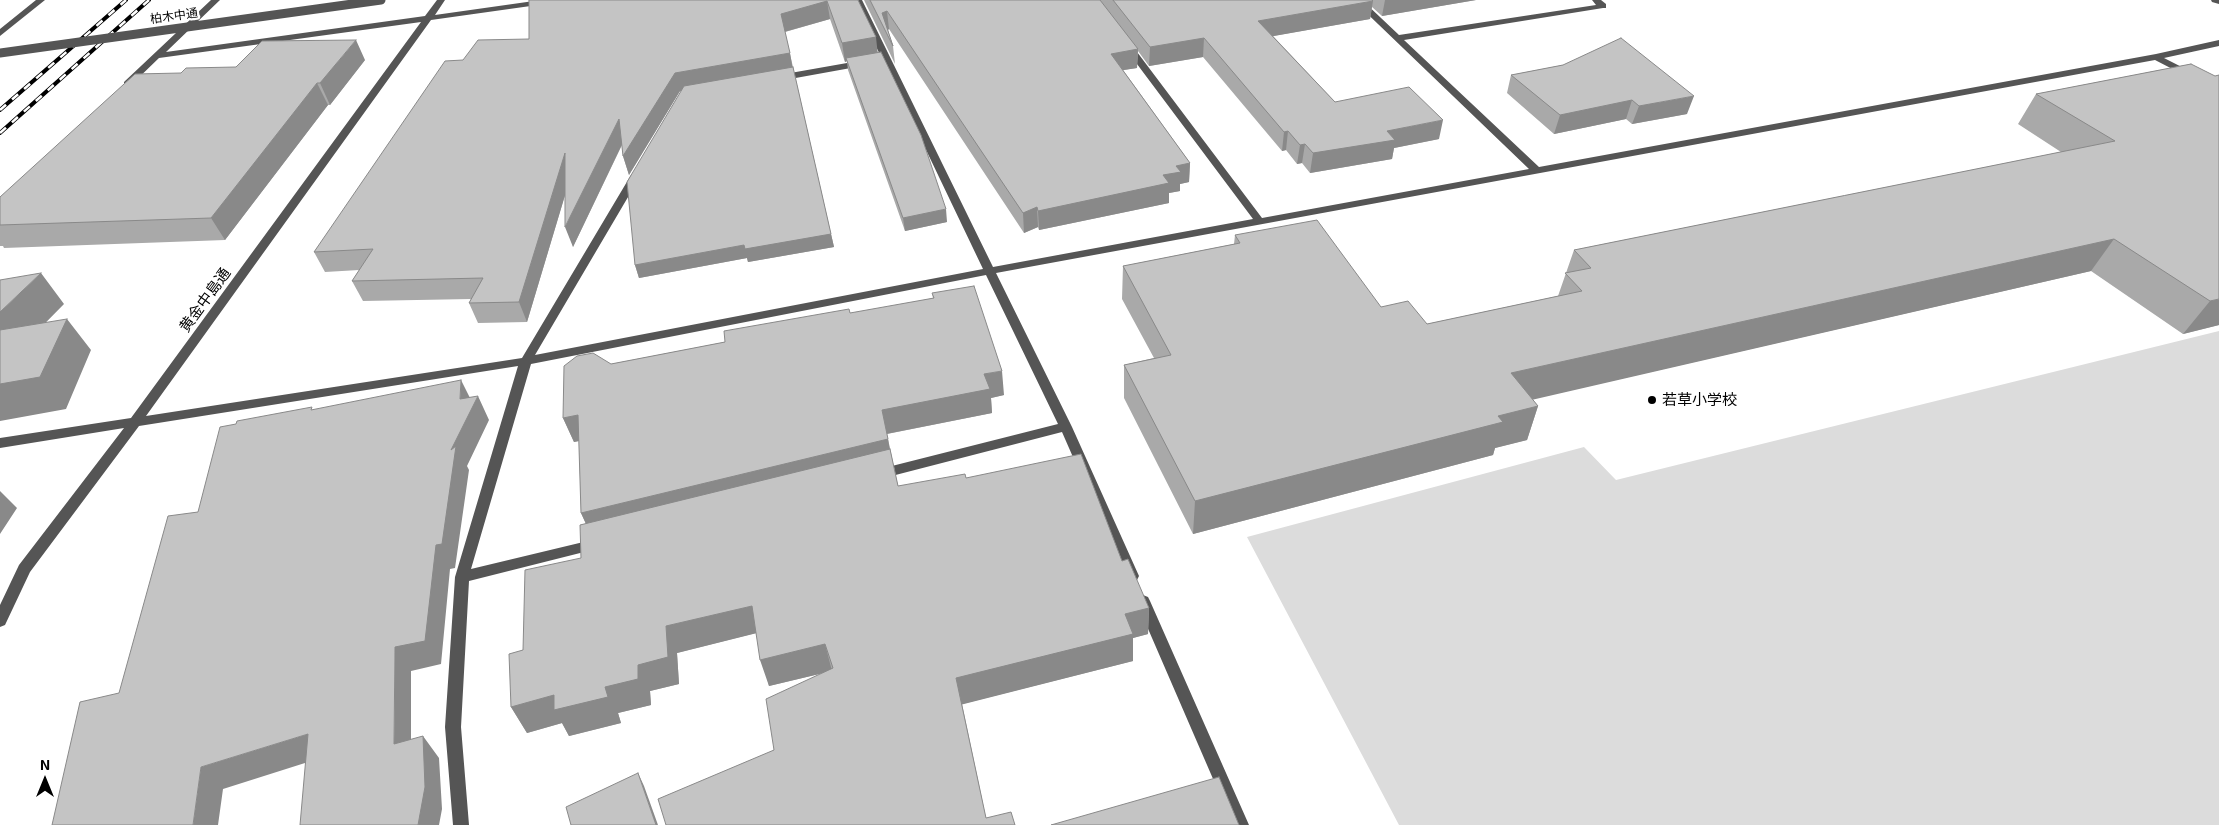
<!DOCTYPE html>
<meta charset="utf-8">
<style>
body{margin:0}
#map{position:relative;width:2219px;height:825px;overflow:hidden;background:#fff;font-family:"Exo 2",sans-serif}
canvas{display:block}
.north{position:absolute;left:20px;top:755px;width:50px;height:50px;-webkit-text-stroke:4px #fff;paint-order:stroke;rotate:0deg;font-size:14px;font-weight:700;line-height:20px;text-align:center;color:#000}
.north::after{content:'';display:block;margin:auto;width:18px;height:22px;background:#000;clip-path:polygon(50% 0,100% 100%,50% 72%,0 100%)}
</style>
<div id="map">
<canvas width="2219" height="825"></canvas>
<div class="north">N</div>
</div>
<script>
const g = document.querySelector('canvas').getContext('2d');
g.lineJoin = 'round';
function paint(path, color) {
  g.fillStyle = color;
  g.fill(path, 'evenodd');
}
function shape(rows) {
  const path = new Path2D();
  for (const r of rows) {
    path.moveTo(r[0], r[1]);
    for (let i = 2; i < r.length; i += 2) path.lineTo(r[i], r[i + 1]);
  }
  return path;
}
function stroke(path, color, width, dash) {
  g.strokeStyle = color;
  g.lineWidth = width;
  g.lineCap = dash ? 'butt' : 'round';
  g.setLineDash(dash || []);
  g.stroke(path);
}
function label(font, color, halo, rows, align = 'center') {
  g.font = font + ' "Exo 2","Noto Sans JP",sans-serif';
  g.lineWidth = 4.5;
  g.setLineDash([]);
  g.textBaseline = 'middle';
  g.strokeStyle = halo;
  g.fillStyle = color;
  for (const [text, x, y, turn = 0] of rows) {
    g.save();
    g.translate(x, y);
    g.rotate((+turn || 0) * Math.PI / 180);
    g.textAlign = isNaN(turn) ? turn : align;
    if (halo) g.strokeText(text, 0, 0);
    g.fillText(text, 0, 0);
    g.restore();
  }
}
const green = shape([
 [2219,331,2219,825,1399,825,1247,537,1584,447,1616,480]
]);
const minor = shape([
 [36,0,45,0,0,36,0,29,36,0],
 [211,0,220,0,166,52,425,16,437,0,445,0,435,15,541,0,563,0,559,2,431,20,146,416,522,358,631,175,636,172,641,175,535,355,983,269,884,62,779,81,775,78,779,75,881,57,854,0,862,0,993,267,1253,219,1125,48,1125,44,1128,43,1131,44,1262,218,1529,169,1353,0,1362,0,1399,35,1596,5,1592,0,1601,0,1606,4,1606,8,1603,8,1404,40,1539,167,2156,54,2219,40,2219,46,2164,58,2219,86,2219,93,2155,60,996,273,1072,427,1139,576,1137,580,1132,582,1127,580,1125,576,1062,432,880,479,875,477,873,474,875,471,880,469,1058,424,986,275,531,364,471,569,596,539,601,540,603,544,601,548,596,549,469,581,461,727,469,825,453,825,445,727,455,577,518,366,139,426,30,572,5,625,0,627,0,605,19,565,124,428,0,448,0,438,131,418,421,22,159,58,130,86,124,86,124,82,211,0],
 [2211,0,2219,0,2219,4,2212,2,2211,0],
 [1143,595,1148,597,1150,601,1249,825,1233,825,1136,601,1138,597,1143,595]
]);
const rail = shape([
 [0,110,126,0],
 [0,133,149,0]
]);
const minorBridge = shape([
 [0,53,381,0]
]);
const wall = shape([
 [529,0,858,0,878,53,947,222,905,231,848,70,847,61,845,62,830,19,785,32,834,247,748,262,747,258,639,278,635,265,681,91,680,91,629,175,623,156,622,145,573,247,565,195,527,322,478,323,469,303,471,299,363,301,352,281,359,270,325,272,314,252,463,60,529,39],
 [864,0,1476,0,1382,16,1372,7,1370,19,1273,36,1335,102,1439,139,1394,148,1392,159,1310,173,1302,163,1297,164,1286,150,1282,151,1203,57,1149,66,1138,51,1137,68,1123,70,1190,163,1189,182,1180,184,1180,191,1169,193,1169,203,1039,230,1038,227,1024,233,889,29,888,30,893,46,895,64],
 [365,60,330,105,328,105,225,240,4,248,3,246,0,246,0,197,181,73,236,67],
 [2191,64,2219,325,2183,334,2091,271,1532,399,1538,406,1527,440,1495,448,1493,455,1193,534,1124,398,1124,365,1154,358,1122,299,1123,266,1234,244,1235,235,1381,307,1427,324,1558,296,1574,250,2061,152,2018,124,2036,94],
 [1563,65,1687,114,1632,124,1626,119,1554,134,1507,93,1511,75],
 [932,293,1004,395,991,398,992,413,887,434,898,486,966,478,1122,561,1149,608,1148,634,1133,638,1133,661,962,704,986,818,1015,825,666,825,774,750,823,673,769,686,756,633,677,653,679,684,650,691,651,705,618,713,621,723,569,736,562,723,527,733,511,707,523,650,581,558,586,524,581,513,579,441,574,442,563,418,611,364,725,342,933,298]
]);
const shadedWall = shape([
 [1385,0,1476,0,1382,16],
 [827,1,830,19,784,32,781,14],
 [1373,1,1370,19,1257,39,1258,21],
 [887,11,889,29,886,31,882,13],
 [876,37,878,56,846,58,847,61,845,62,842,43],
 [1204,38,1203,57,1149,66,1150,47],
 [356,40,365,60,330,105,320,83],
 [1138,49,1137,68,1111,72,1111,54],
 [790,53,793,71,680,91,629,175,623,156,675,73],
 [317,83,328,105,225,240,211,218],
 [1694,96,1687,114,1632,124,1639,106],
 [1632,100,1626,119,1554,134,1560,115],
 [619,119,625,138,573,247,565,227],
 [1443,120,1439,139,1394,148,1392,159,1310,173,1313,153,1387,131],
 [1288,131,1286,150,1282,151,1284,132],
 [1305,144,1302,163,1297,164,1300,145],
 [565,153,572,172,527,322,519,302],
 [1190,163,1189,182,1180,184,1180,191,1169,193,1169,203,1039,230,1038,211,1163,175,1176,166],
 [1037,207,1038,227,1024,233,1023,213],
 [946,209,947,222,905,231,903,218],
 [831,234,834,247,748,262,747,258,639,278,635,265,744,245],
 [2114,239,2091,271,1501,407,1511,373],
 [41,273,64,304,4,365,0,361,0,312],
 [2219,299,2219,325,2183,334,2210,301],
 [67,319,91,350,66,409,0,421,0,384],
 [1002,371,1004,395,991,398,992,413,886,434,882,410,984,374],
 [461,380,473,404,478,396,489,420,467,466,469,470,455,568,450,569,441,664,411,671,411,767,394,744,395,647,451,450,460,399],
 [1538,406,1527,440,1495,448,1493,455,1193,534,1195,501,1498,416],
 [578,415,588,439,574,442,563,418],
 [888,439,892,463,592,537,581,513],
 [0,491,17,508,0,534],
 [752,606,761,632,677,653,679,684,650,691,651,705,618,713,621,723,569,736,562,723,527,733,511,707,554,695,605,687,638,665,666,626],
 [1149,608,1148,634,1133,638,1133,661,960,705,956,678,1125,614],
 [825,644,832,671,769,686,760,660],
 [308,734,327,756,223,789,218,825,193,825,201,767],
 [423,736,439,758,442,809,439,825,418,825],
 [638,773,644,786,658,825,656,825]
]);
const building = shape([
 [529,0,858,0,876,37,842,43,827,1,781,14,790,53,675,73,623,156,619,119,565,227,565,153,519,302,469,303,483,278,352,281,373,249,314,252,445,61,463,60,478,40,529,39,529,0],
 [870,0,1100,0,1138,49,1111,54,1190,163,1176,166,1181,172,1163,175,1169,183,1038,211,1037,207,1023,213,887,11,882,13,893,46,870,0],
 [1113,0,1372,0,1373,1,1258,21,1335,102,1409,87,1443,120,1387,131,1395,140,1313,153,1305,144,1300,145,1288,131,1284,132,1204,38,1150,47,1113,0],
 [1621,38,1694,96,1639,106,1632,100,1560,115,1511,75,1563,65,1621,38],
 [356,40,320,83,317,83,211,218,0,225,0,197,135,74,181,73,186,68,236,67,262,41,356,40],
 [881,52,921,135,946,209,903,218,846,58,881,52],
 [2191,64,2215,76,2219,75,2219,299,2210,301,2114,239,1511,373,1538,406,1498,416,1503,422,1195,501,1124,365,1171,355,1123,266,1240,243,1235,235,1317,220,1381,307,1408,301,1427,324,1582,291,1565,273,1591,268,1574,250,2115,141,2036,94,2191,64],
 [793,67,831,234,745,249,744,245,635,265,627,182,684,86,793,67],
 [41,273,0,312,0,280,41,273],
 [974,286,1002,371,984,374,990,389,882,410,888,439,581,513,578,415,563,418,564,366,577,356,593,353,611,364,725,342,724,331,849,309,850,313,934,298,932,293,974,286],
 [67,319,40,377,0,384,0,330,67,319],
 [461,380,460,399,478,396,451,450,456,446,442,544,436,545,425,641,395,647,394,744,423,736,425,787,418,825,300,825,308,734,201,767,193,825,52,825,80,702,119,693,168,516,198,512,220,427,236,424,237,421,312,407,311,410,461,380],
 [890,449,898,486,965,474,966,478,1081,454,1122,561,1128,559,1149,608,1125,614,1133,634,956,678,986,818,1011,812,1015,825,666,825,658,799,774,750,766,699,833,668,825,644,760,660,752,606,666,626,668,657,638,665,638,679,605,687,608,697,554,710,554,695,511,707,509,654,523,650,525,570,581,558,580,525,890,449],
 [638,773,656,825,571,825,566,807,638,773],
 [1219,777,1239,825,1051,825,1219,777]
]);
const markers = [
 [1652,400,5,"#000"]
];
const farStreetnames = [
 ["柏木中通",174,16,-8]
];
const streetNames = [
 ["黄金中島通",205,300,-54]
];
const poiNames = [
 ["若草小学校",1662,400]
];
paint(green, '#dcdcdc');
paint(minor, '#555');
stroke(rail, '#000', 4);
stroke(rail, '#fff', 2.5, [8]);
stroke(minorBridge, '#555', 9);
paint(wall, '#a9a9a9');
paint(shadedWall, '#898989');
paint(building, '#c4c4c4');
stroke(building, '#898989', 1);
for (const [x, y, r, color] of markers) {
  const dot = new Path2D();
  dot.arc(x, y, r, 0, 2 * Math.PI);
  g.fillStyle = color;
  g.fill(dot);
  stroke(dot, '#fff', 2);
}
label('12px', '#000', '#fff', farStreetnames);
label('15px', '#000', '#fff', streetNames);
label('15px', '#000', '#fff', poiNames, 'left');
</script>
